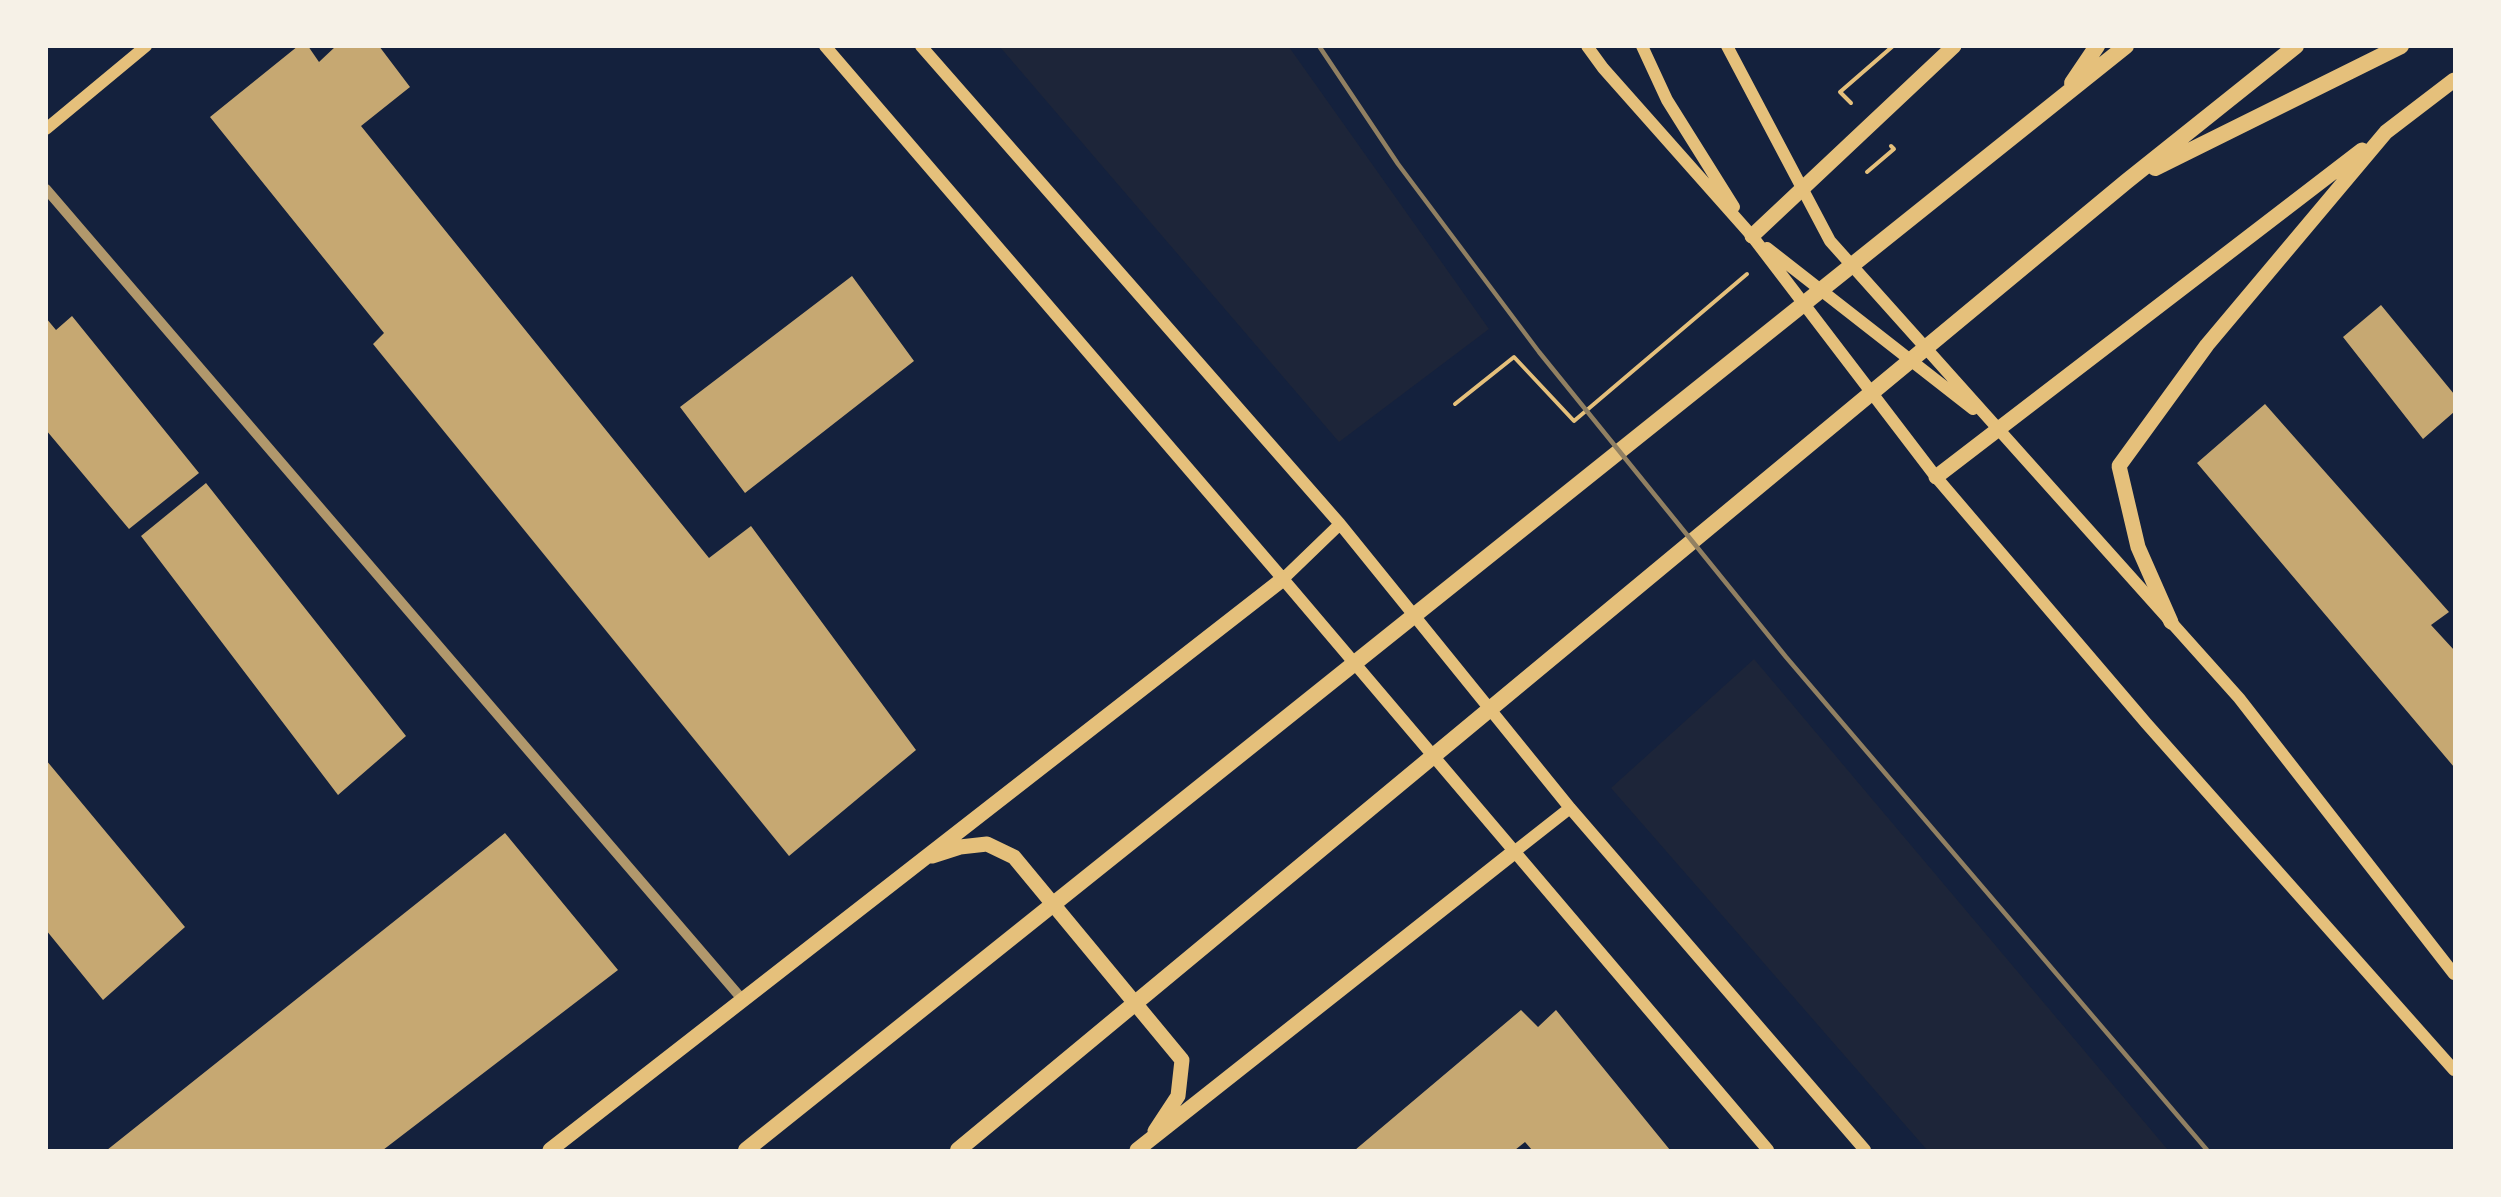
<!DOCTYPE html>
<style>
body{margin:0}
#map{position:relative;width:2501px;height:1197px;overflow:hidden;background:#14213d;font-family:Mulish,sans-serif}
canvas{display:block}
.frame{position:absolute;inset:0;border:48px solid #f6f1e7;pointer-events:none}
</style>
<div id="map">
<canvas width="2501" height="1197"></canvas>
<div class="frame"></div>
</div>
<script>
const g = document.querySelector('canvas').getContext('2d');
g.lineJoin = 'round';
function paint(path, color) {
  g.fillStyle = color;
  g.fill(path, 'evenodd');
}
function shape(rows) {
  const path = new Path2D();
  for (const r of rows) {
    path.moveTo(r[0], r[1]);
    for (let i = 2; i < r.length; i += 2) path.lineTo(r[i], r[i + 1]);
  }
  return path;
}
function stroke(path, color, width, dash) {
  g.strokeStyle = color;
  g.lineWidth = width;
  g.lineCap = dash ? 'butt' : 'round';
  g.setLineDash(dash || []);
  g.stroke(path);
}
const green = shape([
 [1000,47,1289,47,1489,329,1339,442],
 [1754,659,2168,1150,1927,1150,1611,788]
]);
const building = shape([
 [298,46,308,46,319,62,336,46,379,46,410,87,361,126,709,558,751,526,916,750,789,856,373,344,384,333,210,117],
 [852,276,914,361,745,493,680,407],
 [2381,305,2454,394,2454,412,2423,439,2343,337],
 [72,316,199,473,129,529,46,430,46,318,56,330],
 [2265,404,2449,612,2431,625,2454,650,2454,767,2197,463],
 [206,483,406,736,338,795,141,536],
 [46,760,185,927,103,1000,46,930],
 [505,833,618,970,383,1150,107,1150],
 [1521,1010,1538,1027,1556,1010,1670,1150,1532,1150,1525,1142,1515,1150,1355,1150]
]);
const path = shape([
 [1851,103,1840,92,1893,46],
 [1867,172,1894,149,1891,146],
 [1455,404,1514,357,1574,421,1747,274]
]);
const tertiary = shape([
 [46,189,742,999]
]);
const secondary = shape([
 [825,46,1283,579,1768,1150],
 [921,46,1340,524,1570,808,1865,1150],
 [1587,46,1603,68,1752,236,1936,477,2146,723,2454,1070],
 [1642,46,1667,100,1734,207],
 [1727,46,1830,241,2239,698,2454,974],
 [46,129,146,46],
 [1767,248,1973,409],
 [1283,579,1340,524],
 [1514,852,1570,808]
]);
const primary = shape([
 [1752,236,1954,46],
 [1936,477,2362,150],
 [2171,622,2138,547,2119,466,2207,345,2386,132,2454,80],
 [932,856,960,847,987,844,1014,857,1182,1060,1178,1096,1155,1131],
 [550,1150,1283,579],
 [1137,1150,1514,852]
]);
const trunk = shape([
 [2072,83,2097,46],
 [2155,168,2401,46],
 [746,1150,2126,46],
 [958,1150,2127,181,2296,46]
]);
const rail = shape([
 [1319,46,1398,164,1539,352,1786,657,2207,1150]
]);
paint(green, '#1d2539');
paint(building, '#c6a872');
stroke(path, '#e5c07b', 4);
stroke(tertiary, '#b1986c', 10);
stroke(secondary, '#e5c07b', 12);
stroke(primary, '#e5c07b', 15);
stroke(trunk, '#e5c07b', 16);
stroke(rail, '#918062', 4.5);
</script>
